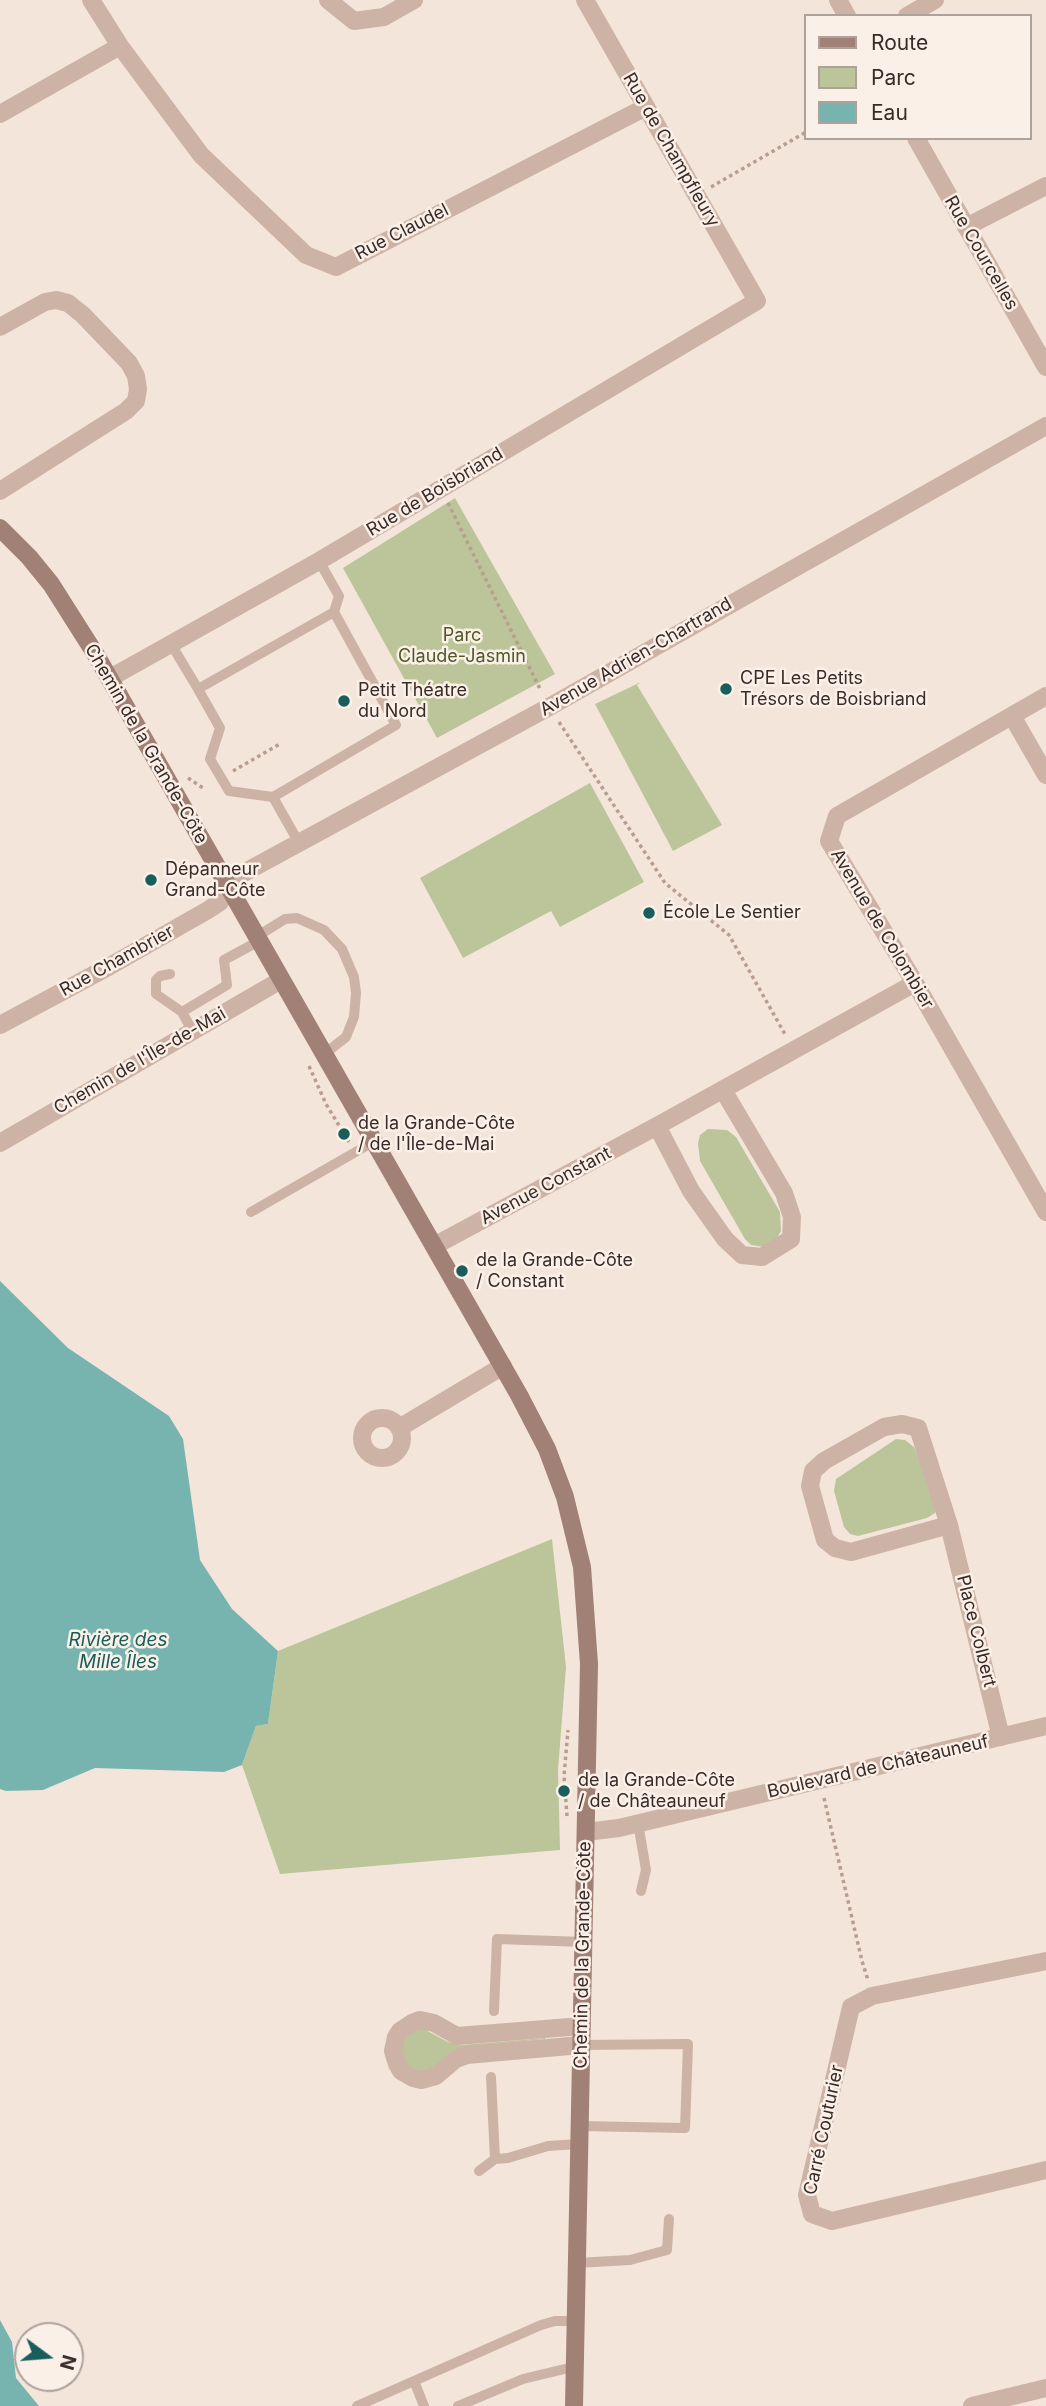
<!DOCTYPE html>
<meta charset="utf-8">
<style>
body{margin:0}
#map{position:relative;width:1046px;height:2406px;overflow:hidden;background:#f4e5db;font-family:Inter,sans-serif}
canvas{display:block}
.legend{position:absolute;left:804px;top:14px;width:228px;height:126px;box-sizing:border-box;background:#fbf0e8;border:2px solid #ada19b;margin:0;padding:9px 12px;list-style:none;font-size:21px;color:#392b27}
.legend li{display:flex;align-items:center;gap:14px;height:35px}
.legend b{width:35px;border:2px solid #ada19b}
.north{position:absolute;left:14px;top:2322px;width:70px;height:70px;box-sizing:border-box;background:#fbf0e8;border:2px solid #ada19b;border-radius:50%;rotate:106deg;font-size:19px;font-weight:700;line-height:28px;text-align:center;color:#392b27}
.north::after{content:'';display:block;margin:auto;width:24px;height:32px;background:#195e5b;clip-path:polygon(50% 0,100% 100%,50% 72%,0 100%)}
</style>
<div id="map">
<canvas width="1046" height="2406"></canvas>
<ul class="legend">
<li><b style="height:9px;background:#a18176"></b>Route</li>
<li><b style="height:19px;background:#bbc599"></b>Parc</li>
<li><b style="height:19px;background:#77b4b0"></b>Eau</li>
</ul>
<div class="north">N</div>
</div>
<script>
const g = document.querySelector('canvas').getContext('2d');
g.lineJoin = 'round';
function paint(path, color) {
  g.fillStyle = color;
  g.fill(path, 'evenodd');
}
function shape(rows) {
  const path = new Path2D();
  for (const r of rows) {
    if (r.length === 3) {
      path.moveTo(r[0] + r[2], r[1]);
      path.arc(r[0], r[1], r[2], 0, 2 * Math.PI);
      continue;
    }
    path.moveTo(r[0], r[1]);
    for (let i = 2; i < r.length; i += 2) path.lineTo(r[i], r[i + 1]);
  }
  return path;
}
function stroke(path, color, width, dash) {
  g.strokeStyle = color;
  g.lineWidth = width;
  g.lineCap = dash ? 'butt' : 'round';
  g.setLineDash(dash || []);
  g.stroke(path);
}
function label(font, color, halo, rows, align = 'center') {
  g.font = font + ' Inter,sans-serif';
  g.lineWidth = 5;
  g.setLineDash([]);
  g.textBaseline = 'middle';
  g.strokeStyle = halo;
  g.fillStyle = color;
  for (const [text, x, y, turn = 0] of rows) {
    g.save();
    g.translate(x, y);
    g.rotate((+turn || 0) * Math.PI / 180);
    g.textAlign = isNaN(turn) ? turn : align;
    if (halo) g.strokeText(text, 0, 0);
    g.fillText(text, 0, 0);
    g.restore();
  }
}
const green = shape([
 [455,498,555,674,437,738,343,568],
 [641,682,637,685,722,825,673,851,595,704],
 [590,783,644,882,560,927,551,911,463,958,420,878],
 [708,1129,727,1130,736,1137,780,1212,781,1231,777,1238,764,1247,751,1245,745,1239,700,1161,698,1143,700,1135],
 [896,1439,905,1440,914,1447,938,1504,935,1513,927,1518,858,1536,850,1534,844,1527,834,1491,836,1479],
 [552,1539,566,1667,558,1770,560,1850,280,1874,242,1765,256,1726,268,1724,278,1651],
 [422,2028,448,2042,461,2045,545,2038,545,2039,473,2046,430,2070,417,2072,406,2066,401,2055,402,2042,410,2032]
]);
const water = shape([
 [0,1281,68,1348,169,1416,183,1439,200,1560,232,1609,278,1651,268,1724,256,1726,242,1765,224,1772,95,1768,43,1790,6,1791,0,1789],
 [0,2320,12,2342,16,2378,39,2406,0,2406]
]);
const path = shape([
 [711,187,806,132],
 [448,503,541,691],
 [559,722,665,883,729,935,786,1036],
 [233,771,280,744],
 [188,778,203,788],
 [309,1066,326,1104,349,1142],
 [824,1798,862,1961,868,1980],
 [567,1816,564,1776,568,1730]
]);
const lane = shape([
 [171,644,198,689,334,612],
 [198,689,220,728,210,759,229,791,273,797],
 [299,843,273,797,396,725,334,612,339,596,319,561],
 [256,937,285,919,297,918,324,930,342,949,354,977,356,993,354,1017,346,1037,323,1055],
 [170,974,160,976,156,980,156,994,182,1012],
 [193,1032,182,1012,227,985,224,960,259,941],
 [251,1212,373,1142],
 [638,1823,646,1870,641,1891],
 [494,2011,497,1939,584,1942],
 [491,2077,495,2159,508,2158,548,2146,579,2144],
 [579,2126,685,2128,688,2044,581,2045],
 [479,2171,495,2159],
 [576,2263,630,2260,667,2250,669,2219],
 [357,2406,414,2381],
 [424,2406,414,2381,541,2325,555,2321,574,2321],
 [458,2406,523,2379,573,2367]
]);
const street = shape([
 [91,0,120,46,201,155,306,255,336,267,646,107],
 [328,0,354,21,384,17,414,0],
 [838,0,847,16],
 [907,16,935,0],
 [0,114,120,46],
 [916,138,1046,367],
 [966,227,1046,186],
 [0,327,45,302,56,300,68,303,83,315,129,363,136,376,138,389,136,401,126,411,0,491],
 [110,678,319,561,757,301,585,0],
 [1046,696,837,816,829,841,915,983,1046,1212],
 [1012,716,1046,775],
 [0,1025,110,966,208,910,220,902,238,876,549,707,1046,426],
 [657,1126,691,1191,725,1239,742,1255,762,1257,791,1239,792,1217,784,1193,723,1090],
 [0,1143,281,980],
 [434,1246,657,1126,915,983],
 [382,1438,20],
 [399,1428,503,1366],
 [949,1525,851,1552,835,1548,825,1540,810,1486,813,1471,824,1461,884,1427,902,1424,918,1428,949,1525,1001,1737],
 [586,1832,619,1828,1046,1726],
 [1046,1961,872,1996,851,2007,807,2195,812,2214,832,2221,1046,2170],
 [581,2045,467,2055,456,2059,436,2076,421,2080,413,2078,401,2071,397,2064,393,2051,396,2037,400,2031,412,2023,420,2020,434,2023,457,2036,582,2026],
 [972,2406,1046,2388]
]);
const secondary = shape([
 [0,528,29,557,51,584,96,655,519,1395,547,1449,565,1497,582,1567,589,1664,574,2406]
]);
const markers = [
 [726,689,7,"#195e5b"],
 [344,701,7,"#195e5b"],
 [151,880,7,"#195e5b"],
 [649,913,7,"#195e5b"],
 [344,1134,7,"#195e5b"],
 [462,1271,7,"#195e5b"],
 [564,1791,7,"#195e5b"]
];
const streetNames = [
 ["Rue de Champfleury",671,150,60],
 ["Rue Claudel",402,232,-27],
 ["Rue Courcelles",981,253,60],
 ["Rue de Boisbriand",435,492,-31],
 ["Avenue Adrien-Chartrand",636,657,-30],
 ["Chemin de la Grande-Côte",146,744,60],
 ["Avenue de Colombier",882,929,59],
 ["Rue Chambrier",117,961,-29],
 ["Chemin de l'Île-de-Mai",140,1061,-30],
 ["Avenue Constant",546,1186,-28],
 ["Place Colbert",976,1631,76],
 ["Boulevard de Châteauneuf",878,1767,-13],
 ["Chemin de la Grande-Côte",583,1955,-89],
 ["Carré Couturier",824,2130,-78]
];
const parkNames = [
 ["Parc",462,636],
 ["Claude-Jasmin",462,657]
];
const poiNames = [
 ["CPE Les Petits",740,679],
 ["Trésors de Boisbriand",740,700],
 ["Petit Théatre",358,691],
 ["du Nord",358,712],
 ["Dépanneur",165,870],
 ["Grand-Côte",165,891],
 ["École Le Sentier",663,913],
 ["de la Grande-Côte",358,1124],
 ["/ de l'Île-de-Mai",358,1145],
 ["de la Grande-Côte",476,1261],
 ["/ Constant",476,1282],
 ["de la Grande-Côte",578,1781],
 ["/ de Châteauneuf",578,1802]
];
const waterNames = [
 ["Rivière des",118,1640],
 ["Mille Îles",118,1662]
];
paint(green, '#bbc599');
paint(water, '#77b4b0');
stroke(path, '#b99d8f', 3.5, [3.5, 3.5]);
stroke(lane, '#cdb3a5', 10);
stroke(street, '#cdb3a5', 18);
stroke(secondary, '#a18176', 18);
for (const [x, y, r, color] of markers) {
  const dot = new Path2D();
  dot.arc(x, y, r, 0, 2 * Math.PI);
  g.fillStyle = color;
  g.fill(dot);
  stroke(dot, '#fbf0e8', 2.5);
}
label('18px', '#392b27', '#fbf0e8', streetNames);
label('18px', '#4d5928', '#fbf0e8', parkNames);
label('18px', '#392b27', '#fbf0e8', poiNames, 'left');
label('italic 19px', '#195e5b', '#fbf0e8', waterNames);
</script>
